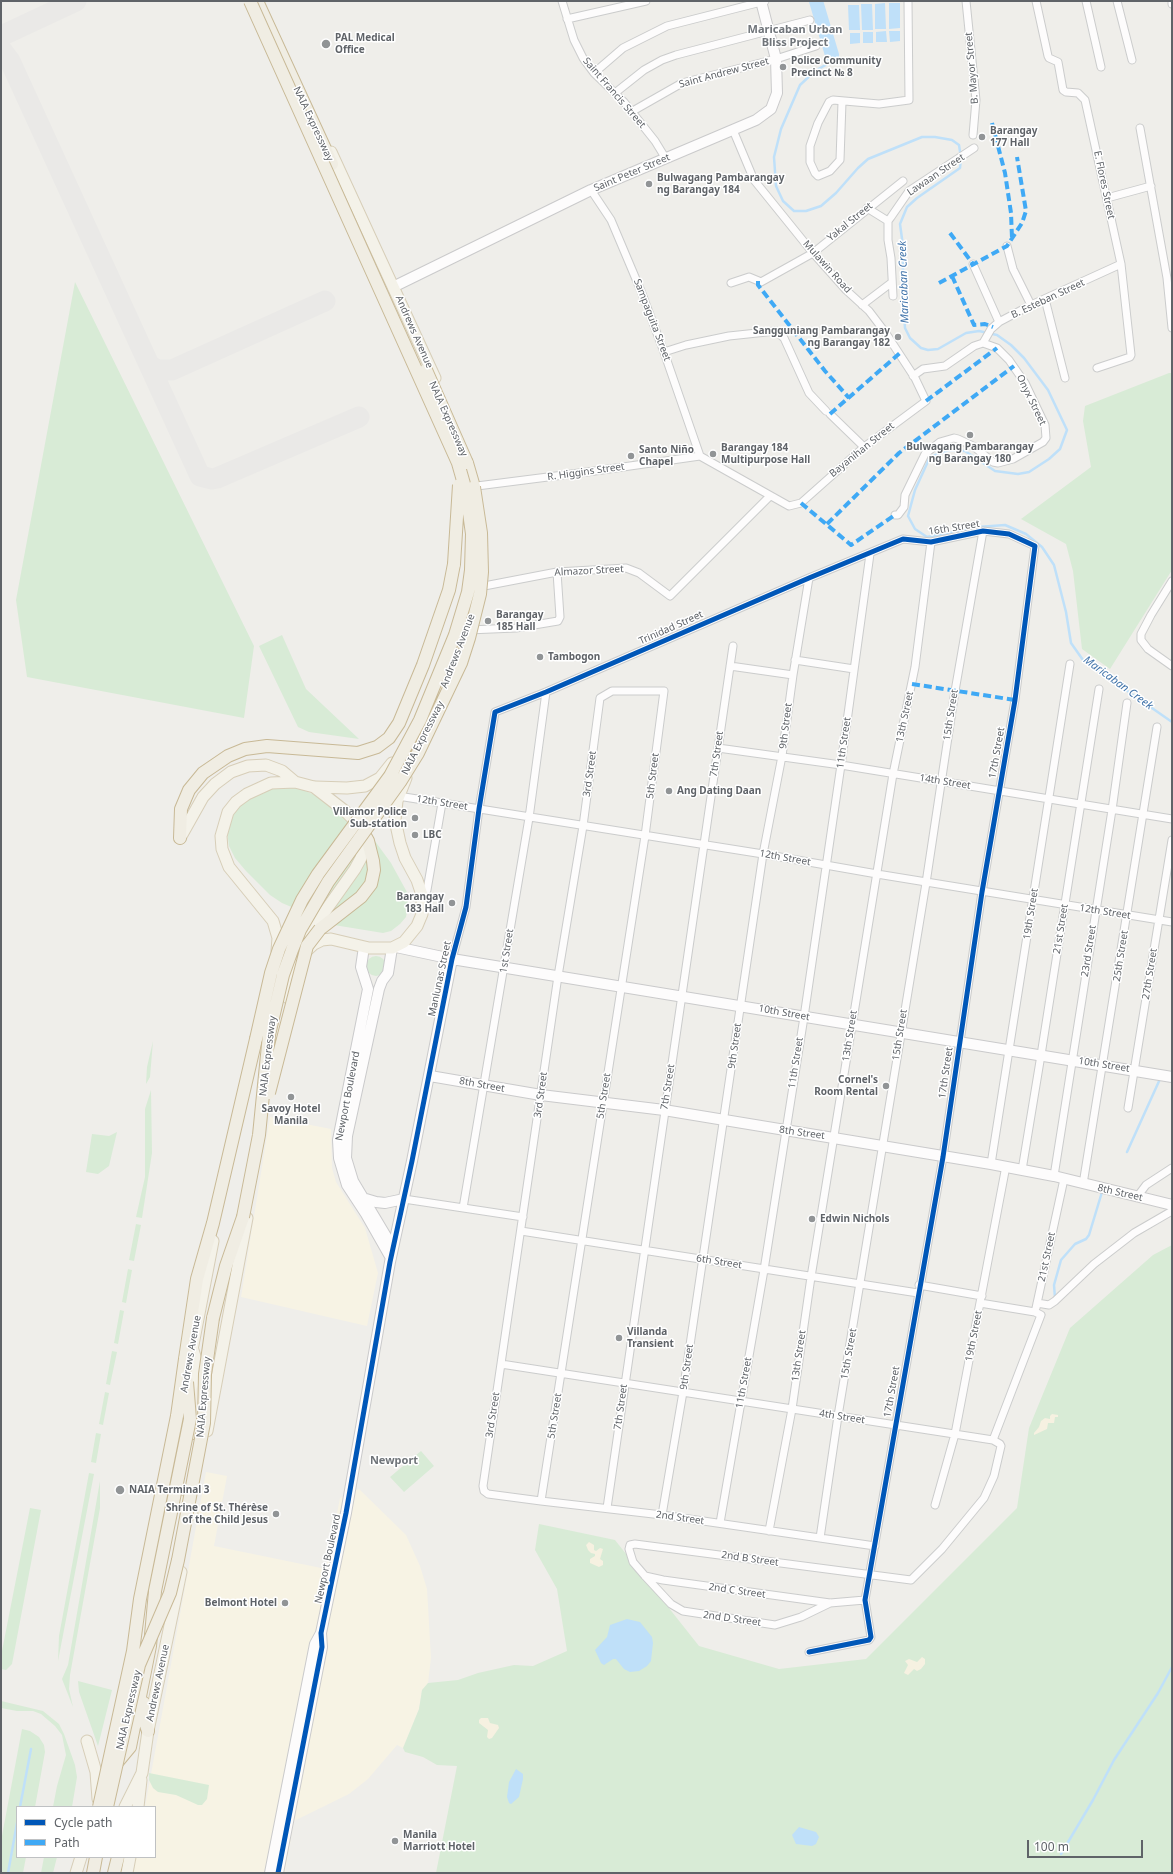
<!DOCTYPE html>
<meta charset="utf-8">
<style>
body{margin:0}
#map{position:relative;width:1173px;height:1874px;overflow:hidden;background:#efeeea;font-family:"Noto Sans",sans-serif}
canvas{display:block}
.frame{position:absolute;inset:0;border:2px solid #5f6368;pointer-events:none}
.legend{position:absolute;left:16px;top:1806px;width:140px;height:52px;box-sizing:border-box;background:#fff;border:1px solid #bfc1c3;margin:0;padding:5px 7px;list-style:none;font-size:12px;color:#5f6368}
.legend li{display:flex;align-items:center;gap:8px;height:20px}
.legend b{width:20px;border:1px solid #bfc1c3}
.scale{position:absolute;left:1027px;top:1840px;width:116px;height:18px;box-sizing:border-box;border:2px solid #5f6368;border-top:0;padding-left:5px;font-size:12px;line-height:14px;white-space:nowrap;color:#5f6368;-webkit-text-stroke:3px #fff;paint-order:stroke}
</style>
<div id="map">
<canvas width="1173" height="1874"></canvas>
<div class="frame"></div>
<ul class="legend">
<li><b style="height:5px;background:#0057b8"></b>Cycle path</li>
<li><b style="height:5px;background:#3fa9f5"></b>Path</li>
</ul>
<div class="scale">100 m</div>
</div>
<script>
const g = document.querySelector('canvas').getContext('2d');
g.lineJoin = 'round';
function paint(path, color) {
  g.fillStyle = color;
  g.fill(path, 'evenodd');
}
function shape(rows) {
  const path = new Path2D();
  for (const r of rows) {
    if (r.length === 3) {
      path.moveTo(r[0] + r[2], r[1]);
      path.arc(r[0], r[1], r[2], 0, 2 * Math.PI);
      continue;
    }
    path.moveTo(r[0], r[1]);
    for (let i = 2; i < r.length; i += 2) path.lineTo(r[i], r[i + 1]);
  }
  return path;
}
function stroke(path, color, width, dash) {
  g.strokeStyle = color;
  g.lineWidth = width;
  g.lineCap = dash ? 'butt' : 'round';
  g.setLineDash(dash || []);
  g.stroke(path);
}
function label(font, color, halo, rows, align = 'center') {
  g.font = font + ' "Noto Sans",sans-serif';
  g.lineWidth = 3;
  g.setLineDash([]);
  g.textBaseline = 'middle';
  g.strokeStyle = halo;
  g.fillStyle = color;
  for (const [text, x, y, turn = 0] of rows) {
    g.save();
    g.translate(x, y);
    g.rotate((+turn || 0) * Math.PI / 180);
    g.textAlign = isNaN(turn) ? turn : align;
    if (halo) g.strokeText(text, 0, 0);
    g.fillText(text, 0, 0);
    g.restore();
  }
}
const commercial = shape([
 [270,1117,331,1129,332,1168,336,1182,365,1228,378,1273,367,1326,241,1297],
 [206,1472,227,1476,214,1546,326,1569,340,1498,359,1489,406,1535,420,1566,427,1589,431,1658,428,1683,422,1690,419,1709,403,1748,397,1745,368,1779,349,1794,294,1821,285,1873,133,1873,136,1857,155,1857,155,1807,145,1807]
]);
const green = shape([
 [75,282,254,646,244,718,27,677,16,600],
 [1169,373,1172,373,1172,570,1110,669,1082,649,1073,571,1066,544,1021,519,1091,467,1083,421,1085,406],
 [282,635,306,689,359,739,309,732,298,727,259,646],
 [286,786,301,789,317,796,372,837,391,863,408,894,408,906,406,917,400,924,391,931,383,933,334,925,282,903,270,895,246,871,235,858,229,846,227,831,230,820,237,807,258,791],
 [376,966,10],
 [153,1041,150,1077,146,1084,147,1067],
 [151,1090,152,1153,142,1218,136,1217,145,1177,145,1109],
 [117,1132,109,1166,98,1174,86,1172,92,1134,109,1136],
 [136,1224,141,1225,134,1261,129,1260],
 [1172,1245,1172,1873,436,1873,457,1766,437,1765,423,1757,405,1752,403,1748,419,1709,422,1690,428,1683,458,1680,478,1673,514,1665,533,1666,567,1651,557,1589,535,1550,539,1524,615,1540,699,1646,779,1669,866,1659,1017,1508,1029,1428,1070,1328,1153,1255],
 [128,1269,132,1270,126,1303,122,1302],
 [120,1310,124,1311,118,1344,114,1343],
 [112,1351,117,1352,110,1385,106,1384],
 [105,1392,109,1393,103,1425,99,1424],
 [96,1433,101,1434,96,1463,91,1462],
 [421,1451,434,1466,404,1492,390,1477],
 [89,1473,94,1474,58,1661,59,1636],
 [100,1481,100,1508,70,1675,69,1689,73,1707,62,1679,68,1665],
 [30,1508,41,1510,12,1664,6,1670,1,1669,1,1656],
 [78,1681,112,1690,98,1746,79,1692],
 [1,1701,43,1711,59,1724,64,1734,75,1765,77,1777,72,1807,53,1807,57,1786,66,1755,62,1735,55,1726,41,1714,33,1711,17,1711,1,1708],
 [22,1729,30,1731,39,1737,44,1745,45,1752,35,1807,17,1807,17,1857,26,1857,23,1873,1,1873,1,1841],
 [149,1773,209,1785,207,1799,202,1805,198,1805,176,1795,158,1792,153,1788,149,1780],
 [44,1857,57,1857,53,1873,41,1873]
]);
const sand = shape([
 [1052,1414,1058,1415,1058,1417,1055,1417,1054,1423,1048,1423,1047,1429,1034,1435,1034,1433,1039,1427,1041,1421,1045,1418,1050,1419,1050,1416],
 [589,1542,594,1545,594,1550,596,1551,600,1548,603,1549,600,1559,603,1561,603,1565,599,1567,590,1563,590,1559,595,1556,595,1554,591,1553,588,1550,586,1545],
 [922,1657,925,1659,925,1664,921,1669,917,1671,914,1669,908,1675,904,1673,908,1665,905,1661,909,1659,917,1662],
 [481,1718,488,1718,490,1723,498,1725,499,1728,492,1738,489,1739,487,1737,488,1730,479,1723,479,1720]
]);
const water = shape([
 [885,3,886,29,875,29,875,4],
 [889,3,900,3,900,28,889,29],
 [861,4,872,4,873,30,862,30],
 [848,5,859,5,860,30,849,30],
 [886,31,887,42,876,42,876,32],
 [889,31,900,31,900,41,890,42],
 [863,32,873,32,873,43,863,43],
 [850,33,860,33,860,43,850,44],
 [627,1619,640,1622,652,1637,653,1643,651,1661,647,1666,639,1671,630,1672,624,1669,616,1659,613,1659,604,1665,601,1663,595,1650,607,1637,610,1625],
 [516,1769,523,1774,523,1779,519,1797,511,1804,509,1803,507,1797,509,1782],
 [799,1827,816,1832,819,1837,816,1844,812,1846,796,1844,792,1835]
]);
const stream = shape([
 [832,55,829,63,815,71,800,85,781,129,774,157,776,186,783,201,794,211,806,211,821,206,836,193,858,168,868,159,922,137,935,137,952,140,959,145,961,158,960,168,917,198,907,207,900,224,903,246,903,301,905,328,910,338,921,348,928,350,938,349,966,333,979,331,997,335,1011,345,1024,358,1048,390,1067,430,1060,449,1049,459,1029,472,1018,474,995,471,965,451,949,450,930,457,915,490,908,516,915,529,927,537,978,527,1005,525,1026,534,1042,547,1054,565,1066,612,1071,643,1083,660,1172,722],
 [1127,1152,1160,1079],
 [1055,1298,1054,1285,1061,1260,1075,1244,1086,1239,1089,1235,1102,1192],
 [20,1807,31,1749],
 [1061,1854,1093,1800,1114,1760,1158,1693,1172,1667],
 [8,1873,17,1823]
]);
const river = shape([
 [816,1,832,55]
]);
const taxiway = shape([
 [1,36,76,1],
 [1,49,10,61,200,476,212,479,217,478,359,417],
 [149,365,157,370,172,370,325,301]
]);
const street = shape([
 [562,1,574,40,583,58,594,73,624,102,655,141,666,159],
 [966,1,976,100,973,135],
 [1036,1,1048,56,1049,58,1058,62,1063,90,1066,92,1078,93,1085,100,1121,264,1131,355,1130,357,1097,368],
 [1086,1,1101,67],
 [1117,1,1132,60],
 [1172,1,1172,4],
 [567,19,646,1],
 [594,73,623,48,667,26,765,1],
 [615,93,644,70,662,60,676,55,810,20],
 [842,102,840,160,830,171,818,176,815,173,810,162,810,146,818,123,829,102,833,100,879,104,909,100,908,1],
 [631,112,682,83,776,59,816,46],
 [1140,128,1167,278,1172,328],
 [591,190,611,220,641,291,664,352,700,456],
 [1107,198,1151,186],
 [867,208,888,221],
 [1007,246,1013,269,1031,305],
 [973,264,999,322],
 [731,283,749,277,761,282,813,253,903,181],
 [893,296,891,258,888,240,888,221,891,217,909,191,974,148],
 [1045,299,1065,378],
 [862,305,891,283],
 [983,343,991,329,999,322,1031,305,1121,264],
 [664,352,686,345,729,336,776,331,784,338,809,393,826,411],
 [830,414,864,447],
 [477,486,595,471,700,456,789,506,801,503,864,447,926,401,915,378,885,332,869,311,846,290,813,253,754,180,733,130],
 [895,515,898,515,904,507,905,495,925,454,940,442,954,438,958,439,973,446,993,462,998,463,1013,459,1043,442,1046,438,1045,425,1025,383,1009,360,997,348,983,343,974,346,945,366,923,369,913,376],
 [1172,581,1151,615,1141,634,1141,640,1148,649,1172,666],
 [479,587,557,572,626,568,639,573,670,596,770,496],
 [468,630,516,628,558,621,560,617,557,572],
 [795,660,854,669],
 [730,666,793,675],
 [718,748,841,765,1172,819],
 [398,796,763,854,877,874,1172,922],
 [423,900,427,890,442,803],
 [452,959,466,907,479,809,495,712,546,692,809,578,903,539,931,542,983,531,1009,534,1035,546,1015,700,982,892,943,1157,865,1600,871,1637,869,1640,809,1652],
 [1128,1108,1172,840],
 [991,1164,1070,664],
 [1022,1170,1041,1055,1099,689],
 [1054,1176,1112,810,1127,703],
 [1083,1184,1157,727],
 [1137,1197,1146,1185,1172,1168],
 [404,1199,523,1217],
 [463,1208,529,818,546,692],
 [521,1231,918,1293],
 [919,1285,982,1296],
 [980,1303,1035,1312,1041,1315,993,1440],
 [1037,1303,1049,1305,1055,1301,1094,1264,1134,1233,1172,1211],
 [1036,1308,1064,1179],
 [501,1364,993,1440,1000,1444,1001,1446,994,1476,984,1498,942,1549,911,1580,635,1544,630,1545,629,1549,633,1562,645,1576,671,1604,683,1611,775,1625,801,1617,830,1603],
 [541,1501,645,836,664,691,612,691,600,698,583,826,558,976,483,1486,484,1491,488,1494,541,1501,662,1515,875,1546],
 [935,1505,955,1434,1006,1166],
 [607,1508,733,646],
 [662,1515,683,1392,763,854,782,756,793,675,809,578],
 [720,1523,764,1270,804,1017,841,765,870,554],
 [769,1531,792,1409,811,1277,893,774,915,667,931,542],
 [820,1538,838,1416,926,883,955,691,983,531],
 [645,1576,663,1580,830,1603,865,1600]
]);
const secondary = shape([
 [393,287,591,190,756,120,771,109,777,93,776,59,761,1],
 [364,947,361,967,368,989,338,1140,339,1158,347,1185,366,1214,391,1258],
 [396,947,452,959,1172,1077],
 [392,948,388,973,382,981,379,989,347,1136,346,1158,353,1181,393,1248],
 [430,1076,541,1095,664,1110,991,1164,1054,1176,1172,1205],
 [366,1199,376,1202,385,1203,404,1199],
 [270,1873,315,1644,321,1633],
 [278,1873,322,1647,321,1633,346,1513,390,1262,412,1161,452,959]
]);
const primary = shape([
 [331,152,435,378],
 [315,787,347,788,365,786,380,778,392,763],
 [180,838,203,797,215,784,231,772,248,766,266,765,282,771,295,782],
 [277,951,278,938,273,921,229,867,222,849,221,836,228,812,236,802,247,794,271,783,295,782,314,787,345,811,358,824,362,831,364,843,361,858,355,869,321,917,307,932,298,956],
 [288,998,294,968,303,954,314,944,322,940,331,939,369,948,392,948,404,942,417,926,422,914,422,895,417,880,405,858,400,843,395,820,397,801,406,778],
 [192,1350,213,1241],
 [191,1403,198,1366,192,1347],
 [207,1431,247,1218],
 [162,1508,169,1502,178,1500,184,1503,192,1514],
 [87,1741,96,1772,98,1799],
 [125,1807,142,1773,148,1731,181,1572],
 [138,1807,141,1780],
 [76,1873,81,1857],
 [127,1873,130,1857]
]);
const highway = shape([
 [257,1,332,164],
 [467,463,474,487],
 [180,838,181,809,189,790,203,773,228,756,245,749,267,746,358,753,377,747,389,738,399,723,423,665,449,590,454,564],
 [320,929,361,897,371,884,374,870,373,861,368,841,359,825],
 [213,1318,226,1266,243,1217],
 [185,1359,197,1279,213,1223,256,1039],
 [193,1433,202,1390],
 [144,1703,143,1716,148,1731],
 [115,1765,130,1747,150,1646,155,1591],
 [93,1873,96,1857],
 [114,1873,118,1857]
]);
const highwayBridge = shape([
 [250,1,458,463,466,491,472,534,471,570,468,592,455,635,420,720,390,776,318,874,302,900,279,949,271,973,256,1039],
 [426,370,467,463],
 [454,564,459,485],
 [269,1093,307,946,320,929],
 [243,1217,259,1135,269,1035,283,975,292,950,300,930,328,882,400,782,418,753,461,663,469,638,480,594,482,572,481,533,474,487],
 [155,1591,190,1419,187,1382],
 [99,1807,133,1651,140,1599,177,1416,185,1359],
 [107,1807,139,1665,170,1593,178,1560,204,1423,205,1374,213,1318]
]);
const quiet = shape([
 [992,123,1005,173,1011,213,1012,238],
 [950,233,973,264],
 [952,276,974,325,985,324,993,327],
 [758,281,758,285,825,371,849,398],
 [939,283,1007,246,1022,223,1026,211,1017,157],
 [926,401,997,348],
 [830,414,900,353],
 [801,503,851,545,895,515],
 [827,524,899,453,1014,366],
 [912,684,1015,700]
]);
const cycleway = shape([
 [278,1873,322,1647,321,1633,346,1513,390,1262,412,1161,452,959,466,907,479,809,495,712,546,692,809,578,903,539,931,542,983,531,1009,534,1035,546,1015,700,982,892,943,1157,865,1600,871,1637,869,1640,809,1652]
]);
const markers = [
 [326,44,5,"#919496"],
 [783,67,4,"#919496"],
 [982,137,4,"#919496"],
 [649,184,4,"#919496"],
 [898,337,4,"#919496"],
 [970,435,4,"#919496"],
 [713,454,4,"#919496"],
 [631,456,4,"#919496"],
 [488,621,4,"#919496"],
 [540,657,4,"#919496"],
 [669,791,4,"#919496"],
 [415,818,4,"#919496"],
 [415,835,4,"#919496"],
 [452,903,4,"#919496"],
 [886,1086,4,"#919496"],
 [291,1097,4,"#919496"],
 [812,1219,4,"#919496"],
 [619,1338,4,"#919496"],
 [120,1490,5,"#919496"],
 [276,1514,4,"#919496"],
 [285,1603,4,"#919496"],
 [395,1841,4,"#919496"]
];
const poiNames = [
 ["PAL Medical",335,38],
 ["Office",335,50],
 ["Police Community",791,61],
 ["Precinct № 8",791,73],
 ["Barangay",990,131],
 ["177 Hall",990,143],
 ["Bulwagang Pambarangay",657,178],
 ["ng Barangay 184",657,190],
 ["Sangguniang Pambarangay",890,331,"right"],
 ["ng Barangay 182",890,343,"right"],
 ["Bulwagang Pambarangay",970,447,"center"],
 ["ng Barangay 180",970,459,"center"],
 ["Barangay 184",721,448],
 ["Multipurpose Hall",721,460],
 ["Santo Niño",639,450],
 ["Chapel",639,462],
 ["Barangay",496,615],
 ["185 Hall",496,627],
 ["Tambogon",548,657],
 ["Ang Dating Daan",677,791],
 ["Villamor Police",407,812,"right"],
 ["Sub-station",407,824,"right"],
 ["LBC",423,835],
 ["Barangay",444,897,"right"],
 ["183 Hall",444,909,"right"],
 ["Cornel's",878,1080,"right"],
 ["Room Rental",878,1092,"right"],
 ["Savoy Hotel",291,1109,"center"],
 ["Manila",291,1121,"center"],
 ["Edwin Nichols",820,1219],
 ["Villanda",627,1332],
 ["Transient",627,1344],
 ["NAIA Terminal 3",129,1490],
 ["Shrine of St. Thérèse",268,1508,"right"],
 ["of the Child Jesus",268,1520,"right"],
 ["Belmont Hotel",277,1603,"right"],
 ["Manila",403,1835],
 ["Marriott Hotel",403,1847]
];
const streetNames = [
 ["B. Mayor Street",972,68,-95],
 ["Saint Andrew Street",724,73,-15],
 ["Saint Francis Street",614,93,49],
 ["NAIA Expressway",313,124,65],
 ["Saint Peter Street",632,173,-23],
 ["Lawaan Street",936,175,-34],
 ["E. Flores Street",1104,185,78],
 ["Yakal Street",850,222,-39],
 ["Mulawin Road",827,267,48],
 ["B. Esteban Street",1048,299,-25],
 ["Sampaguita Street",652,320,69],
 ["Andrews Avenue",414,332,66],
 ["Onyx Street",1031,400,64],
 ["NAIA Expressway",448,419,66],
 ["Bayanihan Street",862,450,-39],
 ["R. Higgins Street",586,472,-8],
 ["16th Street",954,528,-9],
 ["Almazor Street",589,571,-3],
 ["Trinidad Street",671,628,-24],
 ["Andrews Avenue",458,651,-69],
 ["15th Street",951,715,-81],
 ["13th Street",905,717,-78],
 ["9th Street",786,726,-83],
 ["NAIA Expressway",423,738,-63],
 ["11th Street",844,743,-82],
 ["17th Street",997,753,-80],
 ["7th Street",717,754,-82],
 ["3rd Street",590,774,-82],
 ["5th Street",653,776,-83],
 ["14th Street",945,782,9],
 ["12th Street",442,803,9],
 ["12th Street",785,858,10],
 ["12th Street",1105,912,9],
 ["19th Street",1031,914,-81],
 ["21st Street",1061,929,-81],
 ["1st Street",507,951,-81],
 ["23rd Street",1089,951,-81],
 ["25th Street",1121,956,-81],
 ["27th Street",1150,974,-81],
 ["Manlunas Street",440,979,-78],
 ["10th Street",784,1013,10],
 ["15th Street",900,1035,-81],
 ["13th Street",850,1036,-81],
 ["9th Street",735,1046,-82],
 ["NAIA Expressway",268,1056,-83],
 ["11th Street",796,1063,-81],
 ["10th Street",1104,1065,9],
 ["17th Street",946,1073,-82],
 ["8th Street",482,1085,10],
 ["7th Street",668,1087,-81],
 ["3rd Street",541,1095,-82],
 ["Newport Boulevard",348,1096,-79],
 ["5th Street",604,1096,-81],
 ["8th Street",802,1133,8],
 ["8th Street",1120,1193,13],
 ["21st Street",1047,1257,-78],
 ["6th Street",719,1262,9],
 ["19th Street",974,1336,-79],
 ["Andrews Avenue",191,1354,-80],
 ["15th Street",849,1354,-80],
 ["13th Street",799,1356,-82],
 ["9th Street",687,1367,-82],
 ["11th Street",744,1383,-80],
 ["17th Street",892,1392,-80],
 ["NAIA Expressway",204,1397,-85],
 ["7th Street",621,1407,-82],
 ["3rd Street",493,1415,-81],
 ["5th Street",555,1416,-81],
 ["4th Street",842,1417,9],
 ["2nd Street",680,1518,8],
 ["Newport Boulevard",328,1559,-78],
 ["2nd B Street",750,1559,8],
 ["2nd C Street",737,1591,8],
 ["2nd D Street",732,1619,8],
 ["Andrews Avenue",158,1683,-78],
 ["NAIA Expressway",129,1710,-77]
];
const neighbourhoodNames = [
 ["Maricaban Urban",795,30],
 ["Bliss Project",795,43],
 ["Newport",394,1461]
];
const waterNames = [
 ["Maricaban Creek",904,282,-92],
 ["Maricaban Creek",1118,683,36]
];
paint(commercial, '#f7f3e4');
paint(green, '#d8ebd6');
paint(sand, '#f6f1e1');
paint(water, '#bfe0f9');
stroke(stream, '#bfe0f9', 2.5);
stroke(river, '#bfe0f9', 14);
stroke(taxiway, '#eae9e7', 21);
stroke(street, '#cbcccc', 9);
stroke(secondary, '#cacacb', 12);
stroke(primary, '#d7ceb8', 13);
stroke(highway, '#c8b996', 14);
stroke(street, '#fdfcfc', 7);
stroke(secondary, '#fdfcfc', 10);
stroke(primary, '#f4f2e9', 11);
stroke(highway, '#f0ede3', 12);
stroke(highwayBridge, '#c8b996', 14, []);
stroke(highwayBridge, '#f0ede3', 12);
stroke(quiet, '#3fa9f5', 4, [8, 4]);
stroke(cycleway, '#0057b8', 5);
for (const [x, y, r, color] of markers) {
  const dot = new Path2D();
  dot.arc(x, y, r, 0, 2 * Math.PI);
  g.fillStyle = color;
  g.fill(dot);
  stroke(dot, '#fff', 1.5);
}
label('bold 10px', '#5f6368', '#fff', poiNames, 'left');
label('10px', '#5f6368', '#fff', streetNames);
label('bold 11px', '#70757a', '#fff', neighbourhoodNames);
label('italic 11px', '#4174aa', '#fff', waterNames);
</script>
